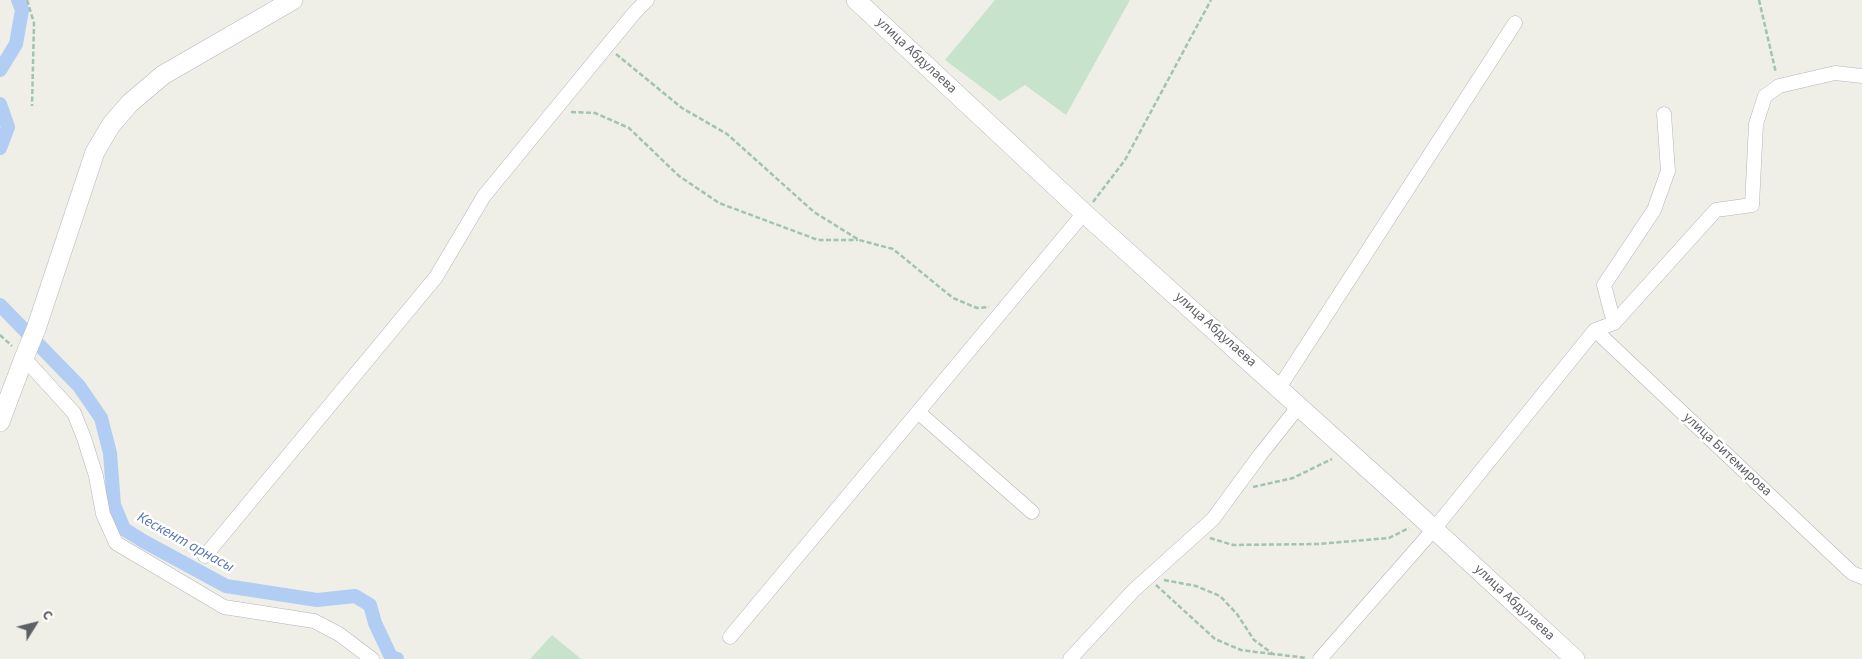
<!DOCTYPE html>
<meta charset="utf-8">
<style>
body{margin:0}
#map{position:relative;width:1862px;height:659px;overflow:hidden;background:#efeee7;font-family:"Source Sans 3",sans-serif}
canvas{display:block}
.north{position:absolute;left:10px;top:599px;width:50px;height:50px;-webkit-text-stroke:4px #fff;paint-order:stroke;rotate:54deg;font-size:14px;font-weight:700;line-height:20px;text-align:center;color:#5e6065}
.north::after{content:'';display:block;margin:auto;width:18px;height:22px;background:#5e6065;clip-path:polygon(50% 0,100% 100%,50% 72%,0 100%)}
</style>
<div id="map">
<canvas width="1862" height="659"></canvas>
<div class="north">С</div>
</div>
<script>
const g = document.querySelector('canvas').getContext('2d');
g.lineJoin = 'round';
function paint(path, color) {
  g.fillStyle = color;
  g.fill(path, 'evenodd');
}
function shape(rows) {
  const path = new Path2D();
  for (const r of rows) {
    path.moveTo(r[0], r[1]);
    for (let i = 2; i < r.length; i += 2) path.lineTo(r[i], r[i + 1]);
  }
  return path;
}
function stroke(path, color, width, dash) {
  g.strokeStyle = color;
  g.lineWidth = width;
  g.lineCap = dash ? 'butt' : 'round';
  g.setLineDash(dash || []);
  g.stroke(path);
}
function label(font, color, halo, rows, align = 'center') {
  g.font = font + ' "Source Sans 3",sans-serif';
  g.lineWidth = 5;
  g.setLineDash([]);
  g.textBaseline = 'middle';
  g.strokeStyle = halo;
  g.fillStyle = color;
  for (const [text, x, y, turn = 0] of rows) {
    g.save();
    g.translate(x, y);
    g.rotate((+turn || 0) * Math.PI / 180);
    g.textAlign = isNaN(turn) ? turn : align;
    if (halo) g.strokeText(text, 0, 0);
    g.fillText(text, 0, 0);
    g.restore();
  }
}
const green = shape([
 [995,0,1130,0,1066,115,1025,85,1000,101,945,60],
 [552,635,581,659,530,659]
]);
const canal = shape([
 [0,70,16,44,22,10,18,0],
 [0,104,8,127,0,148],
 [0,305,79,386,101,418,110,453,114,505,124,529,143,541,226,586,317,600,355,596,370,605,375,623,391,657,397,659]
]);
const path = shape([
 [27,0,34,23,32,106],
 [1759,0,1776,73],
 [616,54,682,108,727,134,814,212,859,240,893,249,953,298,977,308,989,307],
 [571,112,595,113,629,128,679,176,719,203,818,240,858,240],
 [1093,202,1125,160,1211,0],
 [0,335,12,346],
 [1253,487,1293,478,1332,459],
 [1210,538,1233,545,1318,544,1389,538,1409,528],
 [1164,580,1196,586,1220,596,1237,614,1254,640,1273,654,1307,658],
 [1156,585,1215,639,1241,650,1272,654]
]);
const minor = shape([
 [1614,323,1604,285,1654,210,1668,171,1664,114],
 [1595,330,1852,573,1862,577],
 [24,358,74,413,84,438,96,476,103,514,116,543,224,607,314,621,339,634,372,659],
 [1279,388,1515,23],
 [918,412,1032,512],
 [205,556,436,277,484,196,635,12,647,0],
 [730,637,1084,213],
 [1070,659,1134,590,1213,519,1260,455,1299,406],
 [1320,659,1434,529,1595,330,1614,323,1716,210,1752,205,1756,124,1765,96,1779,86,1835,73,1862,76]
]);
const secondary = shape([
 [856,0,1084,213,1397,495,1575,659],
 [0,422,24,358,36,329,95,152,111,125,130,103,163,75,293,0]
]);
const streetNames = [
 ["улица Абдулаева",916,56,43],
 ["улица Абдулаева",1215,330,42],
 ["улица Битемирова",1727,455,43],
 ["улица Абдулаева",1514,603,43]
];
const waterNames = [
 ["Кескент арнасы",185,543,29]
];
paint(green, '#c7e3cb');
stroke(canal, '#b1cdf4', 14);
stroke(minor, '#b4b5ba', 15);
stroke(secondary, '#b5b7bc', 20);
stroke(path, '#a1c3b0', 2.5, [5, 2.5]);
stroke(minor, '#fff', 14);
stroke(secondary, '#fff', 19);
label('14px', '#5e6065', '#fff', streetNames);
label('italic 15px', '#5676b5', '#fff', waterNames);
</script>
